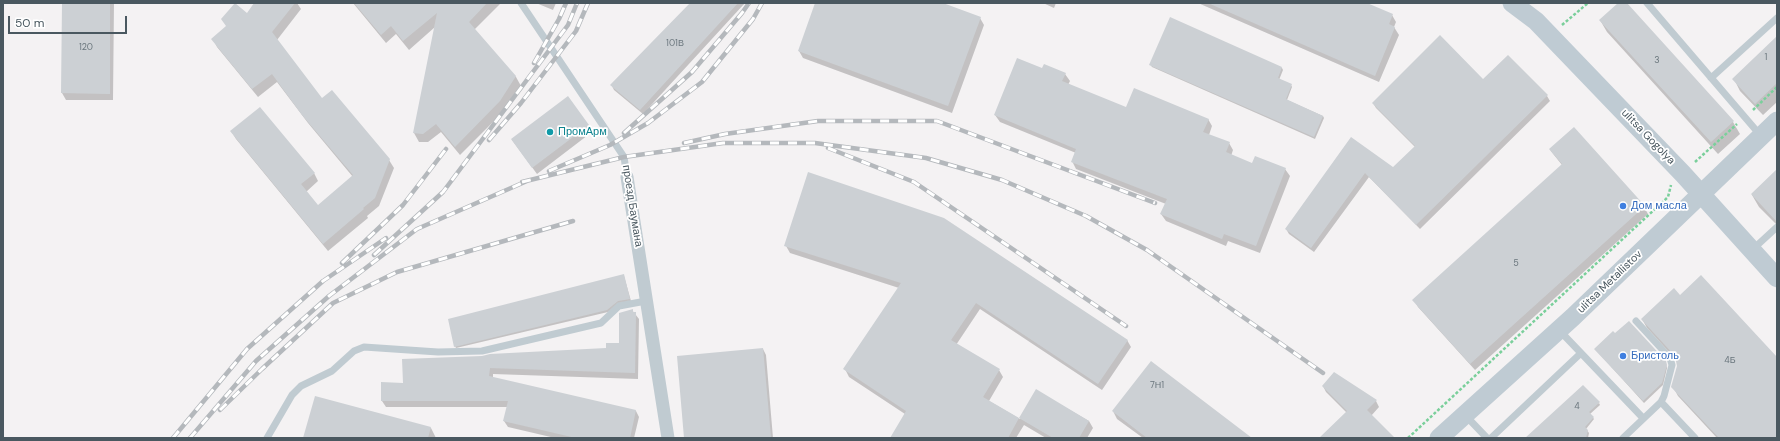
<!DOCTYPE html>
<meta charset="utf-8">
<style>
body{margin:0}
#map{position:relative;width:1780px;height:441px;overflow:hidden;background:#f4f2f3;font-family:"DM Sans",sans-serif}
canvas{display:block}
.frame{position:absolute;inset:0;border:4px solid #4a5860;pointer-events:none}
.scale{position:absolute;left:8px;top:16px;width:119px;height:18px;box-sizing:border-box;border:2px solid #4a5860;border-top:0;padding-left:5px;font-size:12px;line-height:14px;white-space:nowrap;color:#4a5860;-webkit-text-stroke:3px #fff;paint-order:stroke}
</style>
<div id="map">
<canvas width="1780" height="441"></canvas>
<div class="frame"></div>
<div class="scale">50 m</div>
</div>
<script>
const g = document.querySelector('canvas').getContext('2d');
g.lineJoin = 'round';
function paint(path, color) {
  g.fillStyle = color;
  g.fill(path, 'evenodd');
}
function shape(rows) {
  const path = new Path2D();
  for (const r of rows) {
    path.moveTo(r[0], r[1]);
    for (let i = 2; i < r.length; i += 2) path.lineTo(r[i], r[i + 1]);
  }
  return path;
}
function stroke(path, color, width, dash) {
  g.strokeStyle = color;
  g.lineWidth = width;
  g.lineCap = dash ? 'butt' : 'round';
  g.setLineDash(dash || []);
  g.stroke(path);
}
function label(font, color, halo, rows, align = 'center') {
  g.font = font + ' "DM Sans",sans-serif';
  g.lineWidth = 3.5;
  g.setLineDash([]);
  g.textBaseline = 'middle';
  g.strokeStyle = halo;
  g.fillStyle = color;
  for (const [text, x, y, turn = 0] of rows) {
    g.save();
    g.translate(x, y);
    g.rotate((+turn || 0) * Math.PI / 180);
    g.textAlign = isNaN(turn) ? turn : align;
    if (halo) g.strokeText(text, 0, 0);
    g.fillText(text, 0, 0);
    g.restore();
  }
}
const shadow = shape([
 [63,3,114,3,113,100,66,100,62,93],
 [255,3,297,3,301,9,277,40,322,100,389,160,394,168,379,206,367,216,368,218,328,251,236,139,231,131,314,173,318,181,306,192,318,206,353,177,308,123,277,82,258,97,217,47,213,39,247,14],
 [353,3,501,3,474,30,516,77,521,86,505,110,460,155,441,132,428,142,419,142,414,133,435,27,409,50,396,34,386,43],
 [536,3,556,3,553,10],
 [691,3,745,3,643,114,614,90,612,86],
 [816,3,940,3,980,18,984,25,952,113,803,58,799,51],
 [1043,3,1056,3,1054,8],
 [1198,3,1365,3,1392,15,1396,22,1394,27,1399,35,1379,82],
 [1619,3,1625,3,1733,122,1740,134,1718,154,1607,32,1600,20],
 [1777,38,1777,102,1763,115,1740,91,1734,79],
 [1508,56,1547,96,1550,101,1420,229,1369,177,1314,252,1289,234,1286,229,1351,138,1393,168,1415,147,1376,108,1373,103,1483,80],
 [1150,64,1282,68,1283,70,1279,80,1291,85,1292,87,1287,100,1323,116,1324,118,1315,139,1152,67],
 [1044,65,1065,74,1070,81,1068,85,1127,109,1208,119,1212,126,1209,135,1229,143,1233,150,1231,156,1253,164,1285,169,1290,176,1260,253,1228,241,1226,246,1166,221,1161,214,1166,204,1076,169,1072,161,1076,153,1000,122,995,115,1043,69],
 [588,125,592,132,537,174,512,140],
 [1550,150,1644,207,1648,214,1475,370,1418,307,1414,300,1562,165],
 [1777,171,1777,225,1759,207,1752,195],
 [786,246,1127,340,1131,347,1102,390,980,309,956,345,999,370,1003,377,989,401,1020,419,1037,391,1089,421,1093,428,1087,438,1046,438,1024,425,1016,438,891,438,905,414,849,377,845,369,899,288,790,253],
 [624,276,631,301,608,312,456,348,455,346],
 [1680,296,1776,357,1777,356,1777,438,1717,438,1678,396,1673,387,1678,366,1677,361,1647,328,1642,319],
 [632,310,639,319,638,379,493,374,493,378,636,411,639,417,634,438,555,438,508,427,504,421,508,407,386,407,382,401,404,384,482,357,607,349,620,344],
 [763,349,766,355,773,438,685,438],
 [1595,349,1666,364,1667,368,1663,385,1644,403],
 [1323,386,1376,401,1379,407,1371,416,1391,438,1320,438,1347,413,1326,392],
 [1599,403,1600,405,1590,414,1594,419,1586,429,1589,433,1588,438,1526,438],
 [1113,411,1250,438,1143,438,1117,419],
 [431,428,436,438,304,438]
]);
const building = shape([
 [62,3,110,3,110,94,61,93],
 [235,3,247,13,254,3,295,3,272,32,322,98,332,90,390,159,375,198,363,208,364,209,323,244,230,131,260,107,315,173,301,184,318,205,353,175,302,115,272,74,252,89,211,39,226,26,221,19],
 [354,3,487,3,469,22,516,76,500,101,455,147,436,124,423,134,413,133,437,13,403,41,391,26,381,35],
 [690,3,738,3,640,110,610,85],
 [815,3,943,3,981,17,948,106,798,51],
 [1208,3,1367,3,1393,14,1389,24,1395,27,1375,76],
 [1618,3,1627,3,1734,121,1711,142,1599,20],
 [1170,17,1282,67,1278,78,1292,84,1286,99,1323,116,1314,137,1149,65],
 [1440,35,1483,79,1508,55,1548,95,1416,225,1365,173,1311,248,1285,229,1351,137,1393,167,1415,146,1372,103],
 [1777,36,1777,83,1755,104,1732,79],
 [1017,58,1042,68,1044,64,1066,73,1062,81,1126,107,1134,88,1209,119,1203,132,1230,142,1226,152,1252,163,1255,156,1286,168,1256,246,1224,234,1222,239,1160,214,1167,199,1071,162,1076,149,994,115],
 [568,96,589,125,532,168,511,139],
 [1574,127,1645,206,1470,364,1412,300,1562,164,1549,149],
 [1777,169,1777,222,1751,194],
 [808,172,944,218,1128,340,1098,384,976,303,951,340,1000,369,983,397,1019,418,1008,438,890,438,906,411,843,369,901,283,784,246],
 [624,274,630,299,618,301,607,310,454,347,448,319],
 [1701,275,1777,357,1777,438,1719,438,1671,387,1677,366,1675,356,1641,319,1674,288,1680,295],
 [633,309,633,312,636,312,635,373,490,368,489,376,636,410,630,438,576,438,503,421,508,401,381,401,381,382,403,383,402,359,482,356,490,354,606,348,606,343,619,343,619,313],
 [1629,321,1666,361,1667,365,1662,383,1643,401,1594,349,1613,331,1615,333],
 [763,348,771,438,684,438,677,356],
 [1151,361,1252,438,1147,438,1112,411],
 [1334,372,1377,400,1367,410,1395,438,1319,438,1347,411,1322,386],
 [1583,385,1600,402,1589,412,1594,417,1585,427,1588,430,1586,438,1525,438],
 [1036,389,1089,421,1079,438,1053,438,1019,418],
 [315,396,431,427,428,438,303,438]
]);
const path = shape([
 [1562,25,1588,3],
 [1753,110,1777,87],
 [1695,162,1737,124],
 [1408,438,1668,197,1671,185]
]);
const lane = shape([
 [521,3,624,157,627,177],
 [1647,3,1761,136],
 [1711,78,1777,18],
 [1752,250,1777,227],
 [1559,330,1643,418],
 [1661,402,1695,438],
 [1465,415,1487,438],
 [267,438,292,395,301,386,332,371,354,351,364,347,438,352,482,351,601,323,619,306,646,301],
 [1491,438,1581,353],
 [1623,438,1661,402,1664,396,1672,365,1670,358,1636,321]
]);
const street = shape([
 [627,177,668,438]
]);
const secondary = shape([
 [1512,3,1536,21,1683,174,1777,278],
 [1439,438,1573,317,1777,121]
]);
const rail = shape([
 [534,63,559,19,566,3],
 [624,133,692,72,742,13,749,3],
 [489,140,521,103,576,31,588,3],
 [684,143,725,134,818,121,937,121,1155,203],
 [828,148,914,182,1126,326],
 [549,171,610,145,648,123,702,82,753,19,762,3],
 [522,182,624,157,723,143,815,143,926,158,1002,180,1086,216,1147,250,1323,373],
 [374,255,443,192,568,25,577,3],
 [342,263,403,205,446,149],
 [220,410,262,369,333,303,397,272,573,221],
 [173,438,247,349,323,281,386,238],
 [190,438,256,361,329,296,417,229,527,181]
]);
const markers = [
 [550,132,4,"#0f9aa8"],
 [1623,206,4,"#3f7fe0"],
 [1623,356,4,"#3f7fe0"]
];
const numberNames = [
 ["101В",675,44],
 ["120",86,48],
 ["1",1766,58],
 ["3",1657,61],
 ["5",1516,264],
 ["4Б",1730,361],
 ["7Н1",1157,386],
 ["4",1577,407]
];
const cultureNames = [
 ["ПромАрм",558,132]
];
const streetNames = [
 ["ulitsa Gogolya",1648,137,46],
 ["проезд Баумана",632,206,81],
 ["ulitsa Metallistov",1610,282,-44]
];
const shopNames = [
 ["Дом масла",1631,206],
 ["Бристоль",1631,356]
];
paint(shadow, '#0003');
paint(building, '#ccd0d4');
stroke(path, '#7acf9b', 2.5, [3, 2]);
stroke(lane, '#c0cbd1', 7);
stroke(street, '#c0cbd1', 13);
stroke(secondary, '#bfcbd3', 19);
stroke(rail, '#b4b8bc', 4.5);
stroke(rail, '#fff', 3, [9]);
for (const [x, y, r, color] of markers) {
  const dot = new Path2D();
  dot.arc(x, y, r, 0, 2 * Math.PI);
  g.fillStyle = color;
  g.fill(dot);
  stroke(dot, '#fff', 1.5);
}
label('9px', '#6a767d', null, numberNames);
label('11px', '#0d838f', '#fff', cultureNames, 'left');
label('11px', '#4a5860', '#fff', streetNames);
label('11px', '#366cbe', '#fff', shopNames, 'left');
</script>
